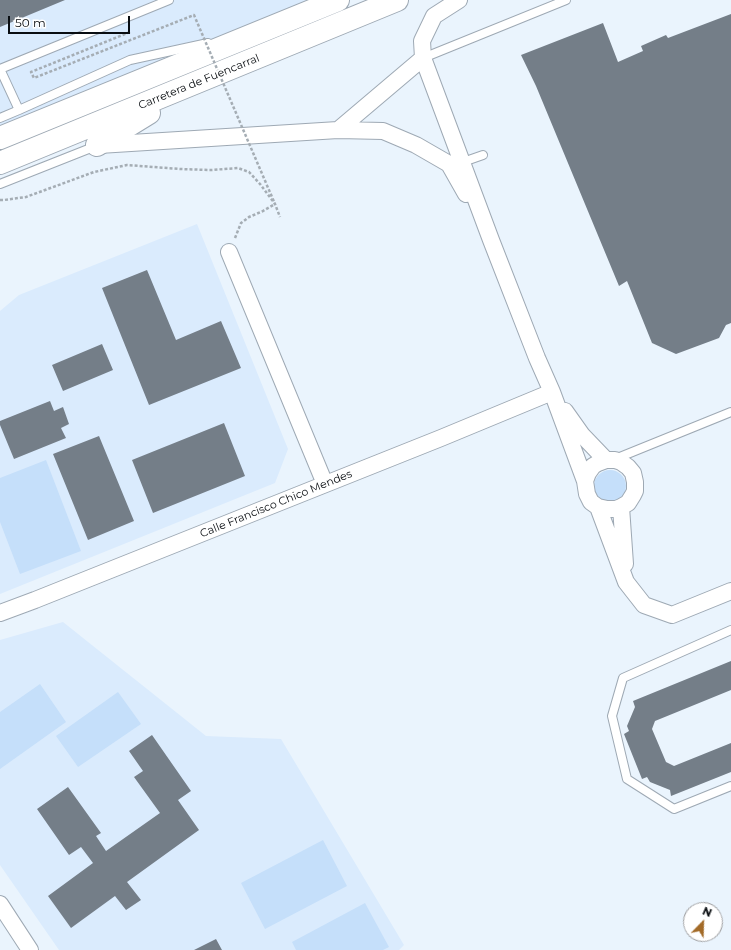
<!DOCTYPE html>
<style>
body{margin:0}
#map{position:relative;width:731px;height:950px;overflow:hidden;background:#eaf4fd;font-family:Montserrat,sans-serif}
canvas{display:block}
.north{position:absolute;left:683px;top:902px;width:40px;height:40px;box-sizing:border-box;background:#fff;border:1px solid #9d9ea0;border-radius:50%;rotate:23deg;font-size:11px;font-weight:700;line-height:16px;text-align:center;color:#090d11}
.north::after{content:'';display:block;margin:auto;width:14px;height:18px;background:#a36b28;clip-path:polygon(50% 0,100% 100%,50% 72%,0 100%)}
.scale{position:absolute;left:8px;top:16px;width:122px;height:18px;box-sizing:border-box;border:2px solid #090d11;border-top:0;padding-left:5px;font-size:12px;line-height:14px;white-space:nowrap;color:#090d11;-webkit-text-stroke:3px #fff;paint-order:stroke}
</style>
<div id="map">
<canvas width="731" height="950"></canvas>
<div class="north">N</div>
<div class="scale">50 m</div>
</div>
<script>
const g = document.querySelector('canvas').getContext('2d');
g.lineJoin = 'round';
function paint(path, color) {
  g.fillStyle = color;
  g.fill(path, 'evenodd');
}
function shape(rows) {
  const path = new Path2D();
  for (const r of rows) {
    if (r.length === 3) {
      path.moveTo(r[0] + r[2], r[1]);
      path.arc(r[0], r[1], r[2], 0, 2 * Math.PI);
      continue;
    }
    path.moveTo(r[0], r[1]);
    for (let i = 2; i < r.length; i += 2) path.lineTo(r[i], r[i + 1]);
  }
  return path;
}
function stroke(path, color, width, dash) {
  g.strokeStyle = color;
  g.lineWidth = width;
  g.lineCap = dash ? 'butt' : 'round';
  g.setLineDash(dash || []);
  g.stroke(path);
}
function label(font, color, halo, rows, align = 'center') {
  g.font = font + ' Montserrat,sans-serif';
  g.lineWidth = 4;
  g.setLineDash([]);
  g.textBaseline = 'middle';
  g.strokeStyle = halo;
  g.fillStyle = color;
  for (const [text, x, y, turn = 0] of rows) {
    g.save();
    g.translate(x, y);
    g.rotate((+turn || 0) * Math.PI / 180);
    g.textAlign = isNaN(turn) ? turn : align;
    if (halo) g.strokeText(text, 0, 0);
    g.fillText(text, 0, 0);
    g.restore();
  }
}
const built = shape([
 [0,0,345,0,0,141],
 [197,224,288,449,275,483,0,594,0,311,19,295],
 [63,622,206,736,281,739,404,945,399,950,59,950,0,865,0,640]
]);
const green = shape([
 [46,460,81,551,20,574,0,522,0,478],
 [610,486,16],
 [40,684,66,722,0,769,0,712],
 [118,692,141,724,78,767,56,736],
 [323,840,347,886,265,929,241,883],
 [365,903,389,947,383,950,296,950,292,942]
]);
const building = shape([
 [0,0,65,0,0,27],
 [731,14,731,323,726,325,719,338,676,354,652,343,627,281,619,286,536,86,521,55,603,23,618,62,643,51,641,46,666,35,668,38],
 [147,270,176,340,221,321,241,368,149,405,102,288],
 [102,344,113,370,63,391,52,365],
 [50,401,54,411,63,407,69,424,61,428,66,438,14,459,0,425,0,421],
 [224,423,245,476,153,513,132,460],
 [99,436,134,521,88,540,53,454],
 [731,661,731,690,655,721,652,729,666,762,674,766,731,743,731,772,671,796,670,790,650,782,647,777,642,779,624,734,629,731,627,726,635,707,633,701],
 [152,735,191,791,178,800,199,830,127,882,141,900,126,910,115,896,71,928,48,896,93,863,81,847,69,855,37,809,68,787,101,833,96,836,106,851,160,813,134,777,143,771,129,751],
 [216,939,222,950,194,950]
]);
const path = shape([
 [0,200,4,200,26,197,94,172,127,165,180,169,211,170,238,168,249,172,260,184,275,204,280,217],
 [235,238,241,223,249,217,263,211,275,204]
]);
const lane = shape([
 [423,58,566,0],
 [0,69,169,0],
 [0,69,19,110],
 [0,118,19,110,130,60,208,43],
 [463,162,483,155],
 [0,184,96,146],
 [615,459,731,412],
 [731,630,623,678,612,716,627,779,674,809,731,786]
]);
const street = shape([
 [459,0,434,16,422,41,423,58,491,240,537,358,552,392,585,481,587,494,591,502,598,507,607,509,616,509,621,507,628,503,633,495,635,491,635,482,633,473,628,467,621,462,615,460,606,460,598,463,593,466,588,473,585,481],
 [338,130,423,58],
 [99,145,338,130,383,131,416,145,449,164,466,194],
 [229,252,325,484],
 [565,411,582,435,606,460],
 [598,507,626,582,644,605,672,615,731,591],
 [621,507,625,564],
 [0,613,35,600,441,438,552,392],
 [0,904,30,950]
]);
const highway = shape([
 [0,138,338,0],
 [97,145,149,113],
 [0,163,397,0]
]);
const pathBridge = shape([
 [130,32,31,72,34,78,194,15,275,204]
]);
const streetNames = [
 ["Carretera de Fuencarral",199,82,-22],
 ["Calle Francisco Chico Mendes",276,504,-22]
];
paint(built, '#daebfd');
paint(green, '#c5dffa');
paint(building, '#747e88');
stroke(lane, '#9ea9b4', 10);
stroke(street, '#9ea9b4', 18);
stroke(highway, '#9ea9b4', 24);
stroke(path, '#a5adb4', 2.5, [3, 2]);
stroke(lane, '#fff', 8);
stroke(street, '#fff', 16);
stroke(highway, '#fff', 22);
stroke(pathBridge, '#a5adb4', 2.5, [3, 2]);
label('11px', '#090d11', '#fff', streetNames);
</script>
